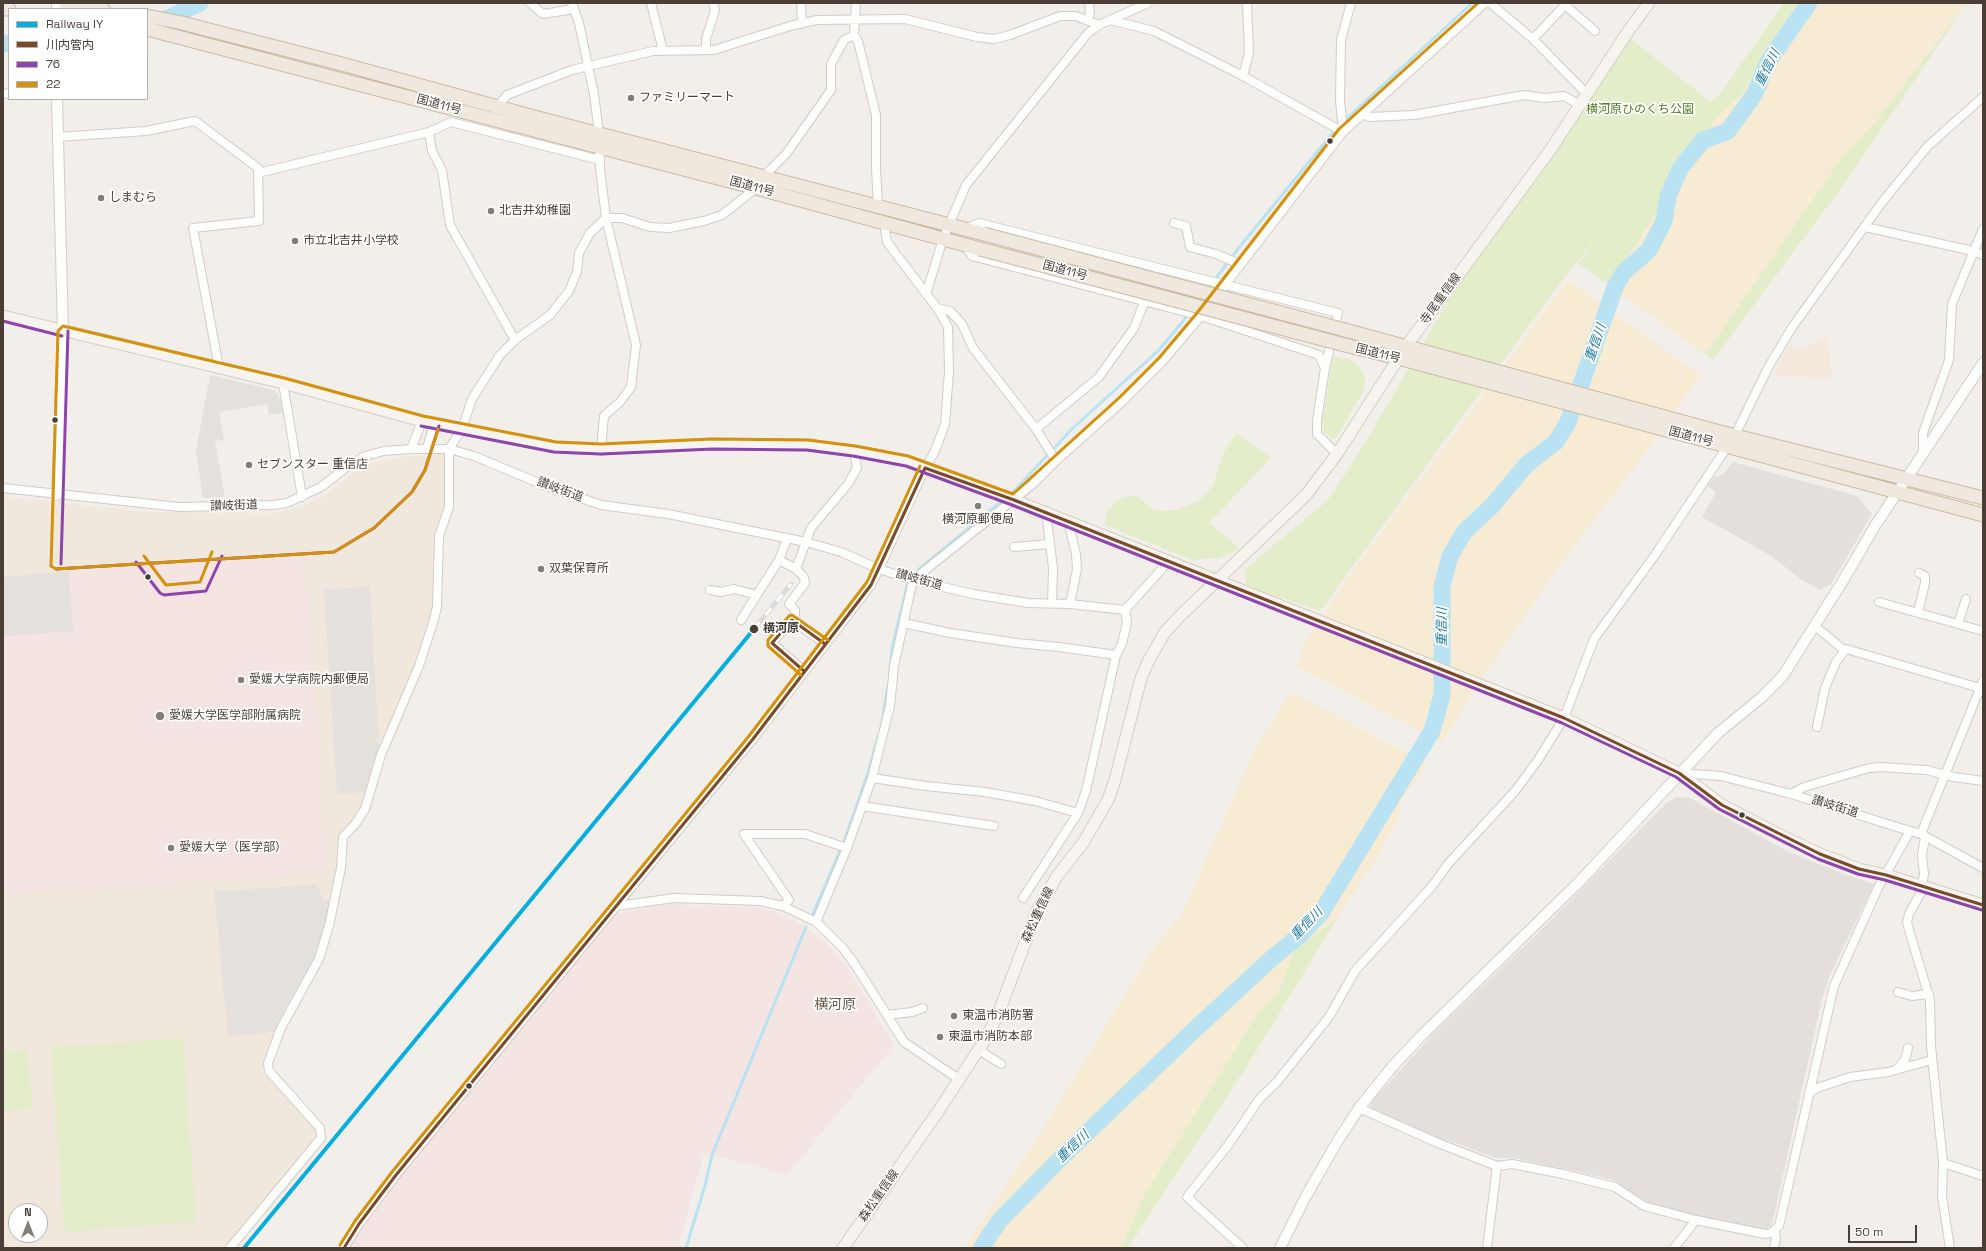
<!DOCTYPE html>
<meta charset="utf-8">
<style>
body{margin:0}
#map{position:relative;width:1986px;height:1251px;overflow:hidden;background:#f2efeb;font-family:"Space Grotesk","Noto Sans JP",sans-serif}
canvas{display:block}
.frame{position:absolute;inset:0;border:4px solid #493f36;pointer-events:none}
.legend{position:absolute;left:8px;top:8px;width:140px;height:92px;box-sizing:border-box;background:#fff;border:1px solid #b6b2af;margin:0;padding:5px 7px;list-style:none;font-size:12px;color:#493f36}
.legend li{display:flex;align-items:center;gap:8px;height:20px}
.legend b{width:20px;border:1px solid #b6b2af}
.north{position:absolute;left:8px;top:1203px;width:40px;height:40px;box-sizing:border-box;background:#fff;border:1px solid #b6b2af;border-radius:50%;rotate:0deg;font-size:11px;font-weight:700;line-height:16px;text-align:center;color:#493f36}
.north::after{content:'';display:block;margin:auto;width:14px;height:18px;background:#847d75;clip-path:polygon(50% 0,100% 100%,50% 72%,0 100%)}
.scale{position:absolute;left:1848px;top:1225px;width:69px;height:18px;box-sizing:border-box;border:2px solid #493f36;border-top:0;padding-left:5px;font-size:12px;line-height:14px;white-space:nowrap;color:#493f36;-webkit-text-stroke:3px #fff;paint-order:stroke}
</style>
<div id="map">
<canvas width="1986" height="1251"></canvas>
<div class="frame"></div>
<ul class="legend">
<li><b style="height:5px;background:#07aede"></b>Railway IY</li>
<li><b style="height:5px;background:#7a4b2a"></b>川内管内</li>
<li><b style="height:5px;background:#8e44ad"></b>76</li>
<li><b style="height:5px;background:#d4910b"></b>22</li>
</ul>
<div class="north">N</div>
<div class="scale">50 m</div>
</div>
<script>
const g = document.querySelector('canvas').getContext('2d');
g.lineJoin = 'round';
function paint(path, color) {
  g.fillStyle = color;
  g.fill(path, 'evenodd');
}
function shape(rows) {
  const path = new Path2D();
  for (const r of rows) {
    path.moveTo(r[0], r[1]);
    for (let i = 2; i < r.length; i += 2) path.lineTo(r[i], r[i + 1]);
  }
  return path;
}
function stroke(path, color, width, dash) {
  g.strokeStyle = color;
  g.lineWidth = width;
  g.lineCap = dash ? 'butt' : 'round';
  g.setLineDash(dash || []);
  g.stroke(path);
}
function label(font, color, halo, rows, align = 'center') {
  g.font = font + ' "Space Grotesk","Noto Sans JP",sans-serif';
  g.lineWidth = 3.5;
  g.setLineDash([]);
  g.textBaseline = 'middle';
  g.strokeStyle = halo;
  g.fillStyle = color;
  for (const [text, x, y, turn = 0] of rows) {
    g.save();
    g.translate(x, y);
    g.rotate((+turn || 0) * Math.PI / 180);
    g.textAlign = isNaN(turn) ? turn : align;
    if (halo) g.strokeText(text, 0, 0);
    g.fillText(text, 0, 0);
    g.restore();
  }
}
const commercial = shape([
 [1828,336,1832,379,1773,375,1790,344,1798,348,1804,348]
]);
const industrial = shape([
 [1733,462,1857,496,1872,514,1831,584,1820,590,1799,578,1770,555,1702,517,1715,494,1715,491,1707,486,1714,477,1722,475],
 [1676,797,1690,798,1789,852,1844,874,1874,884,1830,975,1822,999,1772,1224,1768,1229,1762,1231,1731,1222,1695,1217,1647,1202,1615,1181,1597,1176,1514,1158,1496,1158,1450,1141,1439,1139,1373,1109,1370,1106,1373,1100,1435,1032,1547,924,1664,805]
]);
const education = shape([
 [442,454,446,459,444,508,435,538,433,608,413,673,379,748,365,792,363,807,339,835,334,888,314,959,284,1010,264,1061,262,1071,317,1129,315,1139,224,1248,3,1248,3,496,147,512,273,513,302,506,324,496,350,475,367,464,399,457],
 [16,1211,40,1211,40,1235,16,1235]
]);
const medical = shape([
 [300,555,303,559,307,599,318,725,324,873,3,894,3,576],
 [668,904,760,908,778,912,801,924,829,946,845,964,894,1045,787,1175,704,1153,678,1248,349,1248,395,1181,614,914]
]);
const green = shape([
 [1784,3,1799,3,1741,95,1717,117,1610,286,1578,263,1612,219,1567,274,1320,611,1246,586,1245,569,1328,500,1359,453,1448,301,1631,39,1710,101,1720,94],
 [1967,3,1845,183,1789,258,1713,360,1705,354,1843,156,1876,121],
 [1333,356,1351,360,1357,364,1364,375,1365,382,1362,394,1336,438,1332,439,1324,431,1322,424],
 [1236,433,1271,458,1209,523,1238,547,1234,552,1219,558,1192,560,1105,525,1106,514,1110,508,1117,501,1126,497,1136,496,1154,509,1165,511,1176,510,1200,500,1212,487,1224,452],
 [1337,918,1254,1055,1128,1248,1121,1248,1143,1197,1196,1112,1258,1013,1279,991,1295,948],
 [183,1038,196,1222,64,1232,51,1047],
 [28,1050,32,1109,3,1111,3,1052]
]);
const sand = shape([
 [1797,3,1966,3,1876,121,1843,156,1705,354,1610,286,1717,117,1741,95],
 [1568,280,1700,375,1656,439,1555,572,1472,693,1452,727,1442,742,1297,667,1304,644,1350,575],
 [1291,692,1428,764,1401,801,1399,818,1373,863,1337,918,1295,948,1279,991,1258,1013,1196,1112,1143,1197,1121,1248,964,1248,1033,1145,1152,951,1182,914,1257,745]
]);
const parking = shape([
 [210,375,274,390,278,394,279,399,282,399,283,413,269,415,267,404,219,412,224,440,215,441,225,497,203,498,196,451],
 [69,571,73,631,3,636,3,577],
 [370,586,379,748,365,792,337,794,324,590],
 [317,885,323,900,331,901,325,931,314,959,284,1010,274,1032,228,1036,214,891]
]);
const stream = shape([
 [1344,121,1472,3],
 [1207,290,1237,250,1336,129],
 [1009,496,1073,428,1159,350,1189,314],
 [890,669,892,648,908,582,912,575,1004,499],
 [881,728,888,686],
 [812,916,845,839,869,770,878,737],
 [686,1248,705,1186,712,1155,806,927]
]);
const river = shape([
 [147,28,200,3],
 [3,43,9,44],
 [981,1248,1000,1220,1064,1155,1190,1034,1271,959,1299,936,1321,913,1432,731,1442,695,1442,587,1450,556,1465,531,1492,506,1527,464,1556,442,1568,422,1615,287,1624,272,1649,250,1664,221,1668,196,1680,169,1702,141,1728,131,1754,95,1768,62,1809,3]
]);
const minor = shape([
 [530,3,543,14,574,9],
 [572,3,579,23,594,94,599,133,600,168,606,218,636,345,631,387,620,402,604,416,601,449],
 [651,3,663,51],
 [801,3,802,22],
 [856,3,854,35,858,41,876,115,876,169,878,205],
 [1490,3,1533,39,1587,94],
 [1088,20,1090,12,1089,3],
 [1110,20,1154,31,1243,76,1343,132],
 [1533,39,1565,5,1595,31],
 [706,50,706,39,715,10,713,3],
 [1243,76,1249,53,1247,3],
 [3,94,9,93],
 [498,106,507,95,572,70,653,51,714,50,790,26,817,20,905,19,977,37,994,39,1010,35,1060,16,1076,16,1099,25],
 [1362,114,1369,117,1414,115,1524,95,1545,98,1564,96,1580,105],
 [429,132,432,151,442,170,450,225,515,340],
 [1343,132,1340,100,1341,40,1351,3],
 [58,137,146,131,195,121,258,168,259,221,193,228,219,368],
 [258,173,429,132,451,122,600,160],
 [763,177,786,154,831,90,831,64,844,40,854,35],
 [1174,223,1186,226,1190,247,1216,254,1240,264],
 [1865,227,1973,251,1983,255],
 [966,229,979,223,1338,313,1325,368,1317,421,1317,434,1337,454],
 [964,244,972,256,1201,316,1319,355,1325,368],
 [926,294,943,239,966,185,1088,33,1099,25,1148,3],
 [937,308,950,311,962,324,973,348,1036,429,1056,461],
 [283,383,302,497],
 [1036,429,1099,377,1134,328,1155,275],
 [427,448,434,424],
 [411,449,422,421],
 [1923,454,1923,433,1949,360,1952,304,1983,229],
 [3,488,179,507,273,505,287,503,321,487,348,466,365,456,384,451,411,449,449,449,474,456,546,486,601,505,668,514,806,542,841,552,879,569,913,580,973,594,1028,603,1070,604,1125,610],
 [1046,512,1053,568,1052,604],
 [1068,521,1076,554,1077,569,1070,604],
 [1014,547,1049,544],
 [779,560,796,569],
 [710,590,721,592,734,589,757,595],
 [1879,602,1983,631],
 [1125,610,1169,561],
 [1918,612,1925,583,1925,576,1919,573],
 [741,620,779,560,787,539],
 [792,620,795,615,795,610,789,604,805,583,804,577,796,569,811,528,848,484,857,468,854,451],
 [904,623,950,633,1017,643,1059,647,1116,655],
 [1958,624,1966,599],
 [1815,626,1844,650],
 [804,671,772,643,792,620,825,644],
 [1817,727,1825,688,1836,662,1846,649,1980,688],
 [1680,773,1721,776,1791,794,1910,831,1921,834,1983,868],
 [872,778,926,786,985,792,1035,801,1078,813],
 [1791,794,1804,787,1869,768,1881,767,1926,770,1954,777,1983,781],
 [862,806,994,826],
 [1921,834,1983,681],
 [1922,886,1924,874,1922,855,1925,837],
 [1924,887,1909,914,1907,923,1930,1000,1931,1046,1943,1163,1942,1196,1950,1248],
 [1023,898,1078,813,1086,791,1116,655,1122,644,1127,622,1125,610],
 [617,906,674,898,760,901,783,906,816,922,842,947,854,963,904,1042,960,1080],
 [783,906,789,900,744,834,805,834,847,848],
 [816,922,847,848,872,778,890,706,894,666,913,580,1033,484,1056,461,1123,401,1163,361,1201,316,1343,132,1485,3],
 [1898,992,1912,996,1929,994],
 [887,1015,912,1012,923,1008],
 [979,1050,1001,1064],
 [1896,1070,1905,1060,1908,1048],
 [1809,1093,1817,1088,1850,1077,1888,1072,1932,1060],
 [1359,1108,1438,1143,1497,1166,1512,1164,1563,1174,1615,1187,1644,1206,1696,1220,1765,1234,1771,1233,1779,1226,1834,986,1878,888,1910,831],
 [1943,1163,1983,1176],
 [230,1248,321,1138,320,1128,269,1071,268,1063,281,1028,319,959,329,926,341,868,343,837,356,823,365,809,381,755,419,666,433,623,437,607,439,536,449,507,449,449,462,429,472,399,500,355,515,340,550,315,569,291,577,272,579,253,590,233,606,218,622,218,650,227,669,228,704,221,722,215,756,188],
 [344,1248,359,1224,396,1175,753,739,871,585,879,569,925,468,935,451,945,424,949,372,948,327,937,308,887,242,884,222],
 [1243,1248,1187,1197,1229,1144,1260,1098,1276,1083,1329,1017,1355,971,1433,885,1448,864,1516,790,1538,760,1564,718,1594,639,1655,555,1735,435,1769,366,1793,326,1883,201,1928,146,1983,97],
 [1487,1248,1497,1166],
 [1674,1248,1696,1220],
 [1774,1248,1776,1238,1775,1231]
]);
const tertiary = shape([
 [57,9,57,3],
 [57,99,63,331,57,495],
 [1280,1248,1305,1198,1337,1142,1359,1108,1393,1066,1421,1036,1579,882,1718,733,1762,697,1782,677,1841,584,1875,526,1983,363]
]);
const secondary = shape([
 [3,316,283,383,422,421,555,447,601,449,712,444,807,445,854,451,907,461,1014,500,1564,718,1679,773,1722,805,1782,836,1820,854,1859,869,1886,875,1983,905],
 [843,1248,937,1113,985,1040,997,1017,1037,911,1057,876,1083,843,1108,800,1115,780,1141,678,1149,660,1165,632,1181,615,1306,495,1337,454,1407,345,1551,149,1629,30,1649,3]
]);
const trunk = shape([
 [66,3,103,9],
 [3,9,9,9],
 [147,16,182,23,342,64,538,118,984,234],
 [147,29,756,188,980,249],
 [1345,330,1720,432,1983,498],
 [1341,344,1398,358,1983,515]
]);
const rail = shape([
 [754,629,791,584]
]);
const trunkBridge = shape([
 [984,234,1345,330],
 [980,249,1341,344]
]);
const bus1 = shape([
 [925,468,1014,500,1564,718,1679,773,1722,805,1820,854,1859,869,1886,875,1983,905],
 [804,671,772,643,792,620,825,644],
 [344,1248,359,1224,396,1175,753,739,871,585,925,468]
]);
const bus2 = shape([
 [3,321,62,336],
 [421,426,554,452,601,454,712,449,807,450,853,456,906,466,1012,505,1562,723,1676,777,1719,809,1818,859,1858,874,1885,880,1982,910],
 [136,562,160,593,164,595,206,591,222,556],
 [61,564,68,331],
 [56,569,334,552,374,528,412,492,425,470,439,426]
]);
const bus3 = shape([
 [438,429,425,470,412,492,374,528,334,552,56,569,51,566,58,331,63,326,284,378,423,416,556,442,601,444,712,439,808,440,855,446,908,456,1013,494,1120,397,1159,358,1197,313,1339,129,1478,3],
 [144,556,166,585,200,582,212,552],
 [801,675,768,646,768,640,789,616,792,615,828,640],
 [340,1245,355,1221,392,1172,749,736,867,582,920,466]
]);
const rail1 = shape([
 [244,1248,754,629]
]);
const markers = [
 [631,98,4,"#847d75"],
 [1330,141,3.5,"#493f36"],
 [101,198,4,"#847d75"],
 [491,211,4,"#847d75"],
 [295,241,4,"#847d75"],
 [55,420,3.5,"#493f36"],
 [249,465,4,"#847d75"],
 [978,506,4,"#847d75"],
 [541,569,4,"#847d75"],
 [148,577,3.5,"#493f36"],
 [754,629,5,"#493f36"],
 [241,680,4,"#847d75"],
 [160,716,5,"#847d75"],
 [1742,815,3.5,"#493f36"],
 [171,848,4,"#847d75"],
 [954,1016,4,"#847d75"],
 [940,1037,4,"#847d75"],
 [469,1086,3.5,"#493f36"]
];
const poiNames = [
 ["ファミリーマート",639,98],
 ["しまむら",109,198],
 ["北吉井幼稚園",499,211],
 ["市立北吉井小学校",303,241],
 ["セブンスター 重信店",257,465],
 ["横河原郵便局",978,520,"center"],
 ["双葉保育所",549,569],
 ["愛媛大学病院内郵便局",249,680],
 ["愛媛大学医学部附属病院",169,716],
 ["愛媛大学（医学部）",179,848],
 ["東温市消防署",962,1016],
 ["東温市消防本部",948,1037]
];
const streetNames = [
 ["国道11号",439,105,15],
 ["国道11号",752,187,15],
 ["国道11号",1065,271,15],
 ["寺尾重信線",1441,299,-54],
 ["国道11号",1378,354,14],
 ["国道11号",1691,437,15],
 ["讃岐街道",560,490,20],
 ["讃岐街道",234,506,-2],
 ["讃岐街道",919,580,15],
 ["讃岐街道",1835,807,17],
 ["森松重信線",1038,915,-65],
 ["森松重信線",879,1196,-55]
];
const parkNames = [
 ["横河原ひのくち公園",1640,110]
];
const stopNames = [
 ["横河原",763,629]
];
const waterNames = [
 ["重信川",1768,68,-63],
 ["重信川",1596,343,-71],
 ["重信川",1442,627,-90],
 ["重信川",1307,924,-46],
 ["重信川",1073,1147,-44]
];
const quarterNames = [
 ["横河原",835,1005]
];
paint(commercial, '#f5e8dd');
paint(industrial, '#e4dfda');
paint(education, '#f0e8dc');
paint(medical, '#f4e4e2');
paint(green, '#e4edc9');
paint(sand, '#f7ebd4');
paint(parking, '#e4e0dc');
stroke(stream, '#b9e2f3', 3);
stroke(river, '#b9e2f3', 17);
stroke(minor, '#d0ccc8', 10);
stroke(tertiary, '#d0ccc8', 12);
stroke(secondary, '#d3ccc2', 13);
stroke(trunk, '#ccb9a5', 15);
stroke(minor, '#fdfdfc', 8);
stroke(tertiary, '#fdfdfc', 10);
stroke(secondary, '#f7f4ef', 11);
stroke(trunk, '#efe8de', 13);
stroke(rail, '#d9d9d8', 4.5);
stroke(rail, '#fff', 3, [9]);
stroke(trunkBridge, '#ccb9a5', 15, []);
stroke(trunkBridge, '#efe8de', 13);
stroke(bus1, '#7a4b2a', 3);
stroke(bus2, '#8e44ad', 3);
stroke(bus3, '#d4910b', 3);
stroke(rail1, '#07aede', 4);
for (const [x, y, r, color] of markers) {
  const dot = new Path2D();
  dot.arc(x, y, r, 0, 2 * Math.PI);
  g.fillStyle = color;
  g.fill(dot);
  stroke(dot, '#fff', 1.5);
}
label('12px', '#493f36', '#fff', poiNames, 'left');
label('12px', '#493f36', '#fff', streetNames);
label('12px', '#527f24', '#fff', parkNames);
label('bold 12px', '#493f36', '#fff', stopNames, 'left');
label('italic 13px', '#237da3', '#fff', waterNames);
label('14px', '#6c5b4c', '#fff', quarterNames);
</script>
